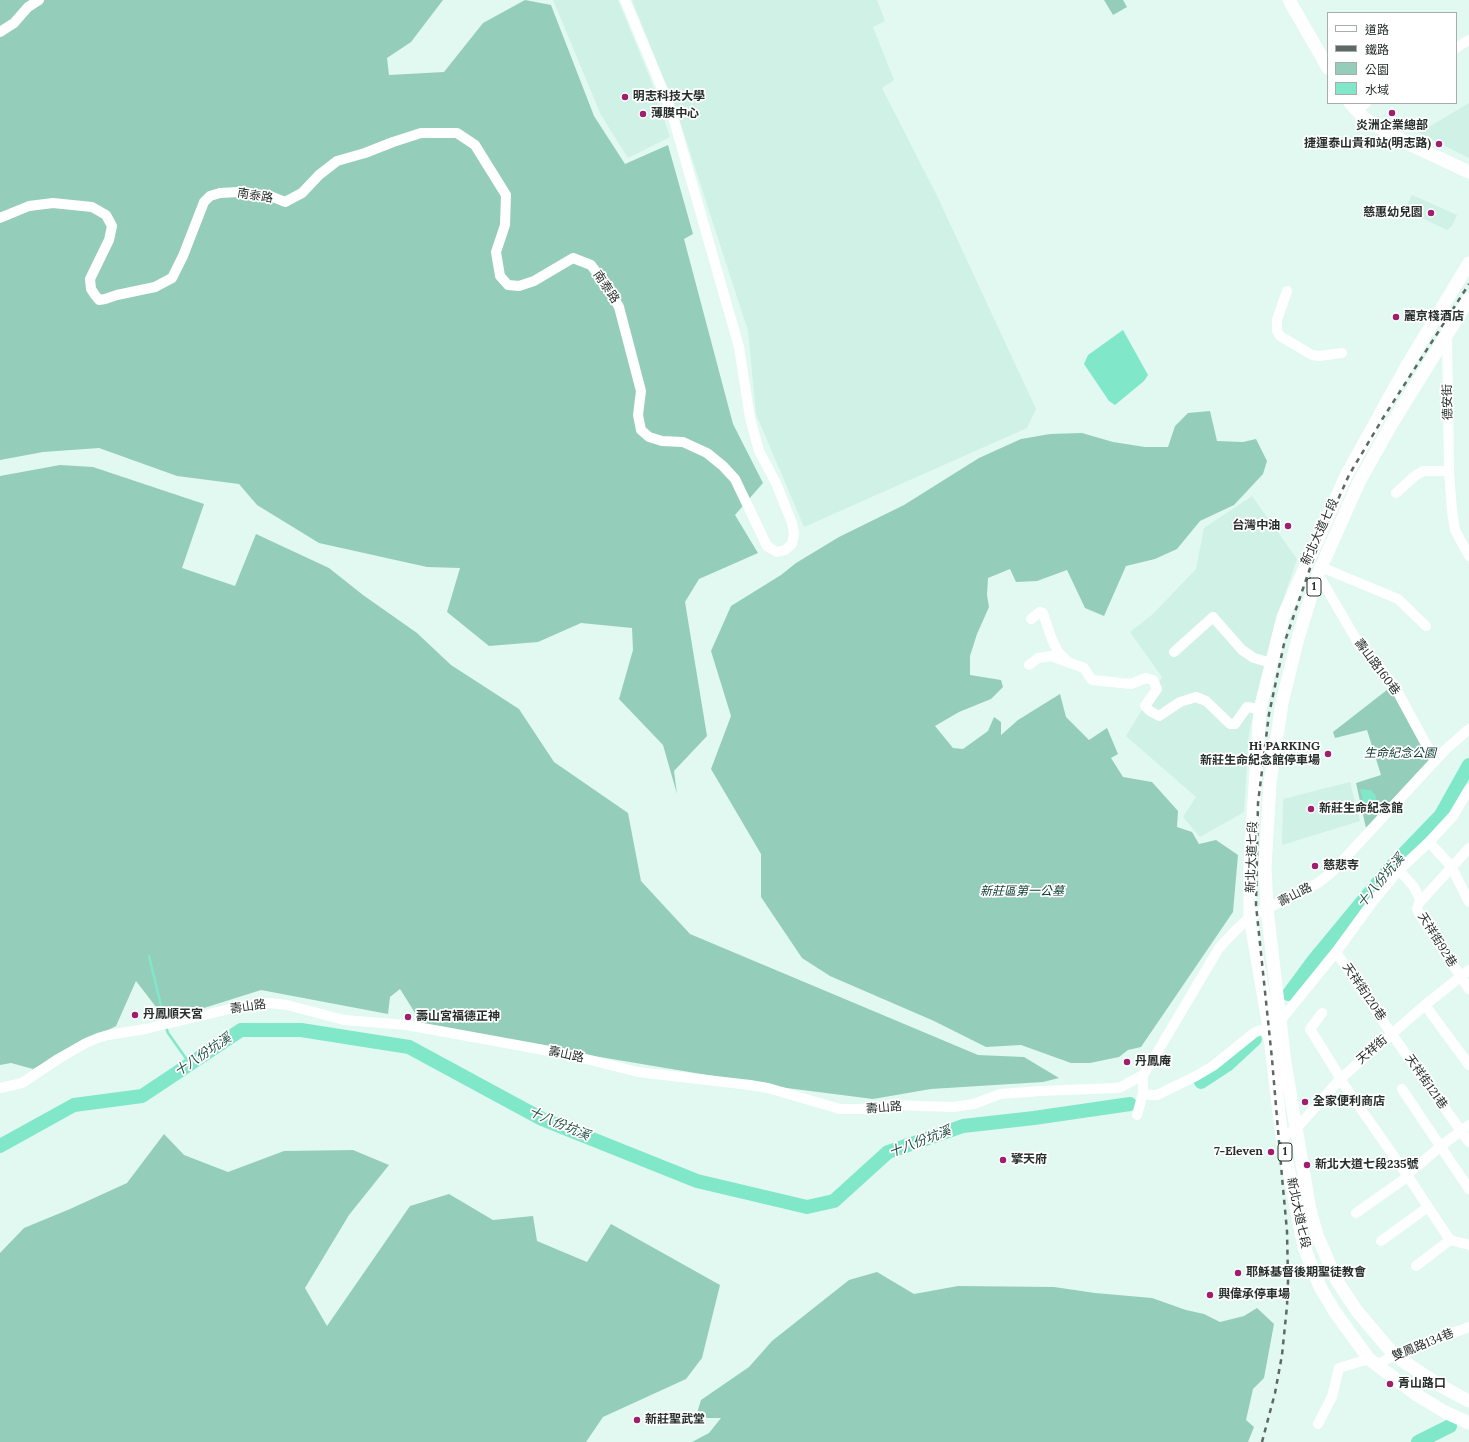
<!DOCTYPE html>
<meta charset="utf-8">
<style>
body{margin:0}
#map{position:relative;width:1469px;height:1442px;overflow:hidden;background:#e1f9f1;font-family:Lora,"Noto Sans TC",serif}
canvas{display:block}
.legend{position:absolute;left:1327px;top:12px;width:130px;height:92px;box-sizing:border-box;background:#fff;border:1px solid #a8acab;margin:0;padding:5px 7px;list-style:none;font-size:12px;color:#262f2c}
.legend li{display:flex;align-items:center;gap:8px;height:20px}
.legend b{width:20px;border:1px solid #a8acab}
</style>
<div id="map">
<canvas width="1469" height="1442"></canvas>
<ul class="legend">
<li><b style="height:5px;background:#fff"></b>道路</li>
<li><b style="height:5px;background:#5c6964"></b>鐵路</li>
<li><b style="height:11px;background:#95cdbb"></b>公園</li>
<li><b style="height:11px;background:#80e7c8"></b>水域</li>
</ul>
</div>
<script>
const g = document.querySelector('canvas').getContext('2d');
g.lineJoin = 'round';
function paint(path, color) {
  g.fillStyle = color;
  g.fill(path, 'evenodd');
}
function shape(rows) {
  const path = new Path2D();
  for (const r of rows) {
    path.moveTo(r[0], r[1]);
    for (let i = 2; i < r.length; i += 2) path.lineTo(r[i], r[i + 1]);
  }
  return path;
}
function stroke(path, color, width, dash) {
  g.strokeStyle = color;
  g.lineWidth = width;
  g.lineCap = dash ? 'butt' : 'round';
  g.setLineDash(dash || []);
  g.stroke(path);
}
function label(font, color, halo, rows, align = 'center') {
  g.font = font + ' Lora,"Noto Sans TC",serif';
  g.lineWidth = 3.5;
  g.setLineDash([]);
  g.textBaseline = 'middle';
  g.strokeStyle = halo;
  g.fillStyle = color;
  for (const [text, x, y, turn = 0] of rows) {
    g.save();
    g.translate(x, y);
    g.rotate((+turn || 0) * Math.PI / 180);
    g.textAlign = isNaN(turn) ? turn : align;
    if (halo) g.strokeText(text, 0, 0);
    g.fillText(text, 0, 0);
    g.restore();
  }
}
const built = shape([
 [553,0,618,0,650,78,670,137,628,158,601,115],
 [632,0,877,0,885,21,873,27,894,80,882,88,938,198,1036,409,1027,428,804,527,756,414,748,331,676,109],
 [1469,103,1469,158,1419,133],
 [1412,195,1457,215,1452,226,1447,230,1405,210],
 [1252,496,1297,559,1275,623,1249,733,1244,812,1200,837,1183,817,1196,797,1126,736,1162,677,1130,632,1153,614,1196,569,1204,528],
 [1350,782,1360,821,1282,845,1283,799]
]);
const green = shape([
 [0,0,443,0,411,42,387,58,389,75,444,72,483,23,525,0,551,5,594,116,625,164,668,145,693,234,684,239,733,424,763,483,735,515,758,553,699,579,685,602,707,736,674,771,677,794,663,745,619,699,633,650,632,628,581,623,538,642,489,646,447,612,460,568,427,567,319,543,257,505,239,484,177,476,99,448,43,452,0,460],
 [1104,0,1123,0,1127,7,1113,15],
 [1210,411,1217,441,1243,442,1256,439,1267,461,1263,474,1234,505,1200,521,1177,549,1155,559,1126,566,1104,616,1085,608,1067,570,1037,581,1016,582,1010,569,988,578,987,595,989,607,977,634,970,656,970,675,1001,680,1003,687,991,699,959,712,935,726,953,748,963,749,988,731,994,717,1001,722,1001,735,1018,720,1060,694,1066,717,1089,740,1107,728,1118,754,1111,758,1123,777,1152,782,1178,811,1177,827,1192,832,1199,844,1216,840,1238,855,1233,912,1141,1047,1128,1050,1119,1057,1090,1063,1071,1063,1021,1045,986,1047,934,1021,830,976,802,958,761,897,761,854,711,769,731,716,711,651,731,606,781,575,796,563,839,537,904,505,979,458,1021,439,1050,434,1082,433,1113,442,1145,447,1168,447,1175,426,1188,413],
 [60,465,93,467,204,504,182,568,235,586,256,534,329,568,363,595,417,633,451,665,519,709,554,762,628,813,641,881,690,934,978,1055,1024,1057,1059,1078,1043,1082,931,1089,873,1099,779,1087,552,1049,422,1024,400,989,390,997,388,1014,261,990,166,1020,136,981,116,1026,33,1069,11,1063,0,1065,0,476],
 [1392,686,1430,759,1366,828,1356,783,1381,775,1367,730,1335,738,1333,732],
 [164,1134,184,1155,228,1172,284,1151,353,1150,389,1165,349,1215,305,1288,327,1326,410,1206,449,1194,493,1220,533,1216,537,1241,587,1262,611,1224,720,1285,702,1358,686,1379,603,1417,586,1442,0,1442,0,1253,24,1228,70,1209,127,1183],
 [877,1272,914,1294,958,1286,1054,1287,1095,1293,1152,1298,1186,1310,1204,1314,1220,1322,1244,1316,1257,1308,1274,1324,1264,1378,1253,1389,1246,1420,1254,1427,1248,1442,692,1442,709,1433,721,1418,707,1418,697,1413,701,1400,749,1367,772,1341,849,1280]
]);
const water = shape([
 [1123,330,1148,375,1144,381,1115,405,1109,401,1084,364,1088,355],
 [1360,789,1371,790,1376,796,1376,805,1373,810,1366,814]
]);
const stream = shape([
 [149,956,165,1022],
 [166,1027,168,1033,190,1064]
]);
const river = shape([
 [1289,994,1314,960,1391,867,1441,815,1469,765],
 [1201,1082,1227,1065,1255,1039],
 [0,1146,74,1105,142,1096,241,1030,301,1030,409,1047,542,1119,697,1181,807,1207,834,1201,888,1152,963,1126,1034,1118,1130,1104],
 [1418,1442,1450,1426]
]);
const minor = shape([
 [0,32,14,23,28,7,39,0],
 [1456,48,1469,40],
 [1355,110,1366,103],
 [0,218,29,206,53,203,92,207,106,215,112,226,109,240,90,279,91,289,95,295,99,300,105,299,117,295,155,287,172,278,183,256,204,202,210,196,220,193,239,192,273,197,285,202,302,193,319,175,337,161,365,153,393,142,421,133,457,133,475,145,506,195,505,225,496,252,500,276,508,285,519,286,534,281,573,258,591,265,607,286,619,307,641,391,638,415,641,430,649,437,662,441,683,442,707,453,723,466,735,479,767,546,777,552,785,550,792,544,794,534,792,523,776,483,759,451,750,418,739,347,671,110,625,0],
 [1287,291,1277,320,1277,331,1280,336,1312,355,1319,356,1342,353],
 [1441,308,1447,334,1449,471,1452,511,1455,530,1469,556],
 [1396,493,1415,476,1423,471,1449,471],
 [1321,567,1398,599,1426,626],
 [1318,574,1360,646,1382,670,1395,687,1435,761],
 [1031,619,1040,612,1043,613,1051,637,1058,652,1066,660],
 [1174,652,1213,617,1242,650,1254,658,1271,663],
 [1029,665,1038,658,1051,656,1084,668,1092,680,1131,684,1146,678,1153,680,1157,689,1145,706,1150,711,1159,716,1180,702,1196,697,1206,701,1230,724,1235,724,1247,707,1260,709],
 [1429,842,1451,866,1469,902],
 [1399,870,1414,887,1421,901,1419,903,1417,909,1420,915,1469,989],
 [1421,901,1469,848],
 [1336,952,1391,1033,1469,1142],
 [1425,1005,1469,1065],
 [1322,1013,1310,1029,1338,1074,1340,1079,1407,1175,1450,1240,1469,1245],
 [1280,1021,1336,952,1374,900,1399,870,1429,842,1453,816,1469,789],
 [0,1088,22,1083,58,1059,86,1043,98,1038,108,1035,145,1029,238,1007,270,1003,287,1005,344,1020,406,1025,445,1032,566,1054,638,1072,750,1085,768,1088,840,1109,870,1109,891,1105,953,1107,974,1104,1000,1094,1041,1091,1116,1088,1121,1087,1143,1075,1152,1061,1219,948,1234,932,1250,917,1318,883,1332,872,1446,749,1469,729],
 [1402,1089,1469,1189],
 [1143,1093,1150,1095,1157,1095,1196,1076,1213,1066,1254,1033,1260,1030,1265,1032,1269,1037],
 [1137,1115,1143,1093,1143,1075],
 [1282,1137,1297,1128,1340,1079,1425,1005,1469,970],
 [1356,1213,1403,1180,1407,1175,1441,1146,1469,1125],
 [1381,1241,1428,1207],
 [1416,1266,1450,1240],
 [1377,1365,1394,1355,1469,1327],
 [1318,1424,1332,1397,1339,1368,1369,1359]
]);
const major = shape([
 [1289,0,1328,68],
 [1350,103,1365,119,1403,141,1469,172],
 [1469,263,1409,362,1346,476,1283,617,1260,709,1250,864,1250,917,1268,1022,1282,1137,1304,1247,1320,1287,1335,1312,1369,1359,1417,1395,1445,1412,1469,1423],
 [1469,299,1391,425,1359,482,1318,574,1298,638,1282,703,1270,783,1265,867,1267,909,1285,1063,1310,1210,1317,1235,1337,1281,1357,1311,1394,1355,1439,1385,1469,1401]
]);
const rail = shape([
 [1262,1442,1275,1393,1282,1355,1287,1306,1288,1281,1287,1231,1282,1177,1272,1059,1256,905,1258,803,1269,714,1284,644,1319,542,1349,475,1383,418,1469,284]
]);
const markers = [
 [625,97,4,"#a01e6e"],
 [1392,113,4,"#a01e6e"],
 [643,114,4,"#a01e6e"],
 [1439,144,4,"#a01e6e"],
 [1431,213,4,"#a01e6e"],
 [1396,317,4,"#a01e6e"],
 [1288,526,4,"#a01e6e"],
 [1328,754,4,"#a01e6e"],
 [1311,809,4,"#a01e6e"],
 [1315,866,4,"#a01e6e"],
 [135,1015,4,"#a01e6e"],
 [408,1017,4,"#a01e6e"],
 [1127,1062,4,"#a01e6e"],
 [1305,1102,4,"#a01e6e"],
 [1271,1152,4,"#a01e6e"],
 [1003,1160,4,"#a01e6e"],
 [1307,1165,4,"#a01e6e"],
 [1238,1273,4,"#a01e6e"],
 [1210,1295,4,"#a01e6e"],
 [1390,1384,4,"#a01e6e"],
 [637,1420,4,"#a01e6e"]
];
const shields = [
 [1314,587,14],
 [1285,1152,14]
];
const shieldNames = [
 ["1",1314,587],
 ["1",1285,1152]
];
const poiNames = [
 ["明志科技大學",633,97],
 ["薄膜中心",651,114],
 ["炎洲企業總部",1392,126,"center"],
 ["捷運泰山貴和站(明志路)",1431,144,"right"],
 ["慈惠幼兒園",1423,213,"right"],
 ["麗京棧酒店",1404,317],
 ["台灣中油",1280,526,"right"],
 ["Hi PARKING",1320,747,"right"],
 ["新莊生命紀念館停車場",1320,761,"right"],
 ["新莊生命紀念館",1319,809],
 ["慈悲寺",1323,866],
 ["丹鳳順天宮",143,1015],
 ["壽山宮福德正神",416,1017],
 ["丹鳳庵",1135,1062],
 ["全家便利商店",1313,1102],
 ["7-Eleven",1263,1152,"right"],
 ["擎天府",1011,1160],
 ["新北大道七段235號",1315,1165],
 ["耶穌基督後期聖徒教會",1246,1273],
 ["興偉承停車場",1218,1295],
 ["青山路口",1398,1384],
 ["新莊聖武堂",645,1420]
];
const streetNames = [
 ["南泰路",255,196,9],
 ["南泰路",606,287,56],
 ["德安街",1448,402,-91],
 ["新北大道七段",1320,532,-65],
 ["壽山路160巷",1377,667,53],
 ["新北大道七段",1252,857,-88],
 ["壽山路",1295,895,-27],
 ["天祥街92巷",1437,940,58],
 ["天祥街120巷",1364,992,56],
 ["壽山路",248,1007,-8],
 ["天祥街",1372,1050,-41],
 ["壽山路",566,1055,12],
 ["天祥街121巷",1426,1082,55],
 ["壽山路",884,1108,-5],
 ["新北大道七段",1298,1213,78],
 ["雙鳳路134巷",1423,1345,-22]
];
const parkNames = [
 ["生命紀念公園",1400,754],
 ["新莊區第一公墓",1022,892]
];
const waterNames = [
 ["十八份坑溪",1381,881,-50],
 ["十八份坑溪",203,1055,-34],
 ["十八份坑溪",559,1124,23],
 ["十八份坑溪",920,1142,-21]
];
paint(built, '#d0f1e5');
paint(green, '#95cdbb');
paint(water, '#80e7c8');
stroke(stream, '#80e7c8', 2.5);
stroke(river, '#80e7c8', 14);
stroke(minor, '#fff', 10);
stroke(major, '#fff', 13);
stroke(rail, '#5c6964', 2.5, [5, 5]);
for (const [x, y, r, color] of markers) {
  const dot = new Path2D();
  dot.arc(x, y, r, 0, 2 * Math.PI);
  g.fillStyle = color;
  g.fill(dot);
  stroke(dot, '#fff', 1.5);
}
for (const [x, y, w] of shields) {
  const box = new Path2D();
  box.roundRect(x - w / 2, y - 9, w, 18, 3);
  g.fillStyle = '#fff';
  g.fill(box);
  stroke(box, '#262f2c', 1);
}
label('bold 11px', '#262f2c', null, shieldNames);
label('bold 12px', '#262f2c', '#fff', poiNames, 'left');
label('12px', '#262f2c', '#fff', streetNames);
label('italic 12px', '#134135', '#fff', parkNames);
label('italic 13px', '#245044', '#fff', waterNames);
</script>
